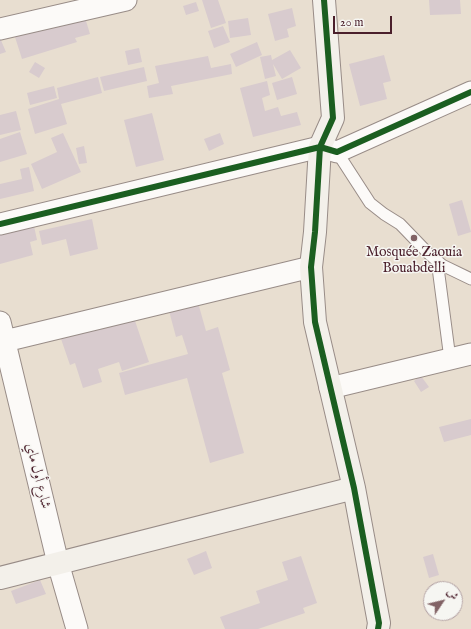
<!DOCTYPE html>
<meta charset="utf-8">
<style>
body{margin:0}
#map{position:relative;width:471px;height:629px;overflow:hidden;background:#e8ded0;font-family:"IM FELL English",Amiri,serif}
canvas{display:block}
.north{position:absolute;left:423px;top:581px;width:40px;height:40px;box-sizing:border-box;background:#f6f6f2;border:1px solid #b1a0a2;border-radius:50%;rotate:55deg;font-size:11px;font-weight:700;line-height:16px;text-align:center;color:#4a1f2b}
.north::after{content:'';display:block;margin:auto;width:14px;height:18px;background:#816265;clip-path:polygon(50% 0,100% 100%,50% 72%,0 100%)}
.scale{position:absolute;left:333px;top:16px;width:59px;height:18px;box-sizing:border-box;border:2px solid #4a1f2b;border-top:0;padding-left:5px;font-size:12px;line-height:14px;white-space:nowrap;color:#4a1f2b;-webkit-text-stroke:3px #f6f6f2;paint-order:stroke}
</style>
<div id="map">
<canvas width="471" height="629"></canvas>
<div class="north">ش</div>
<div class="scale">20 m</div>
</div>
<script>
const g = document.querySelector('canvas').getContext('2d');
g.lineJoin = 'round';
function paint(path, color) {
  g.fillStyle = color;
  g.fill(path, 'evenodd');
}
function shape(rows) {
  const path = new Path2D();
  for (const r of rows) {
    path.moveTo(r[0], r[1]);
    for (let i = 2; i < r.length; i += 2) path.lineTo(r[i], r[i + 1]);
  }
  return path;
}
function stroke(path, color, width, dash) {
  g.strokeStyle = color;
  g.lineWidth = width;
  g.lineCap = dash ? 'butt' : 'round';
  g.setLineDash(dash || []);
  g.stroke(path);
}
function label(font, color, halo, rows, align = 'center') {
  g.font = font + ' "IM FELL English",Amiri,serif';
  g.lineWidth = 3;
  g.setLineDash([]);
  g.textBaseline = 'middle';
  g.strokeStyle = halo;
  g.fillStyle = color;
  for (const [text, x, y, turn = 0] of rows) {
    g.save();
    g.translate(x, y);
    g.rotate((+turn || 0) * Math.PI / 180);
    g.textAlign = isNaN(turn) ? turn : align;
    if (halo) g.strokeText(text, 0, 0);
    g.fillText(text, 0, 0);
    g.restore();
  }
}
const building = shape([
 [202,0,218,0,226,23,211,28],
 [429,0,460,0,461,14,430,15],
 [196,2,199,11,186,15,183,6],
 [292,8,296,26,287,29,289,37,275,41,268,14],
 [83,11,90,34,75,38,77,42,22,59,15,37,68,21],
 [248,18,251,35,230,38,228,21],
 [223,26,230,42,214,48,208,31],
 [0,38,6,52,0,54],
 [257,42,262,55,236,67,230,54],
 [139,48,142,62,128,65,125,51],
 [290,50,301,68,282,79,273,64,276,76,265,79,260,57,271,55,272,60],
 [384,55,391,81,383,83,387,99,360,106,349,64],
 [208,56,211,68,231,64,232,74,171,86,173,94,149,98,147,86,159,83,155,66],
 [35,62,45,68,39,78,29,72],
 [144,67,147,81,104,91,100,77],
 [98,77,102,93,61,104,67,124,35,134,28,109,59,99,57,88],
 [292,77,297,94,277,100,272,83],
 [267,81,270,95,262,98,265,111,278,107,281,116,297,112,301,125,253,137,240,88],
 [54,86,57,98,30,105,27,93],
 [16,111,21,130,0,135,0,115],
 [152,113,164,160,136,167,124,120],
 [20,132,27,154,0,162,0,139],
 [63,133,81,172,42,189,31,164,57,152,51,138],
 [220,133,224,144,209,151,204,139],
 [84,146,87,163,79,164,76,148],
 [29,167,34,191,0,199,0,184,22,179,20,169],
 [462,200,471,232,458,236,449,204],
 [92,219,98,249,70,256,66,239,42,245,39,231],
 [34,226,37,240,30,242,33,255,0,264,0,235],
 [197,299,206,331,218,327,230,370,222,373,244,453,210,463,187,378,125,395,119,373,188,354,182,335,176,337,168,307],
 [133,315,149,362,122,371,119,362,98,369,102,382,83,388,75,363,70,365,60,336],
 [421,376,429,387,421,392,414,381],
 [471,419,471,435,444,442,439,427],
 [206,551,212,568,194,575,187,559],
 [433,554,439,575,429,578,423,557],
 [301,556,317,603,303,608,305,613,258,629,225,629,220,617,260,603,256,591,288,580,282,562],
 [40,580,46,594,16,604,11,591]
]);
const lane = shape([
 [337,152,370,203,384,214,400,224,428,253,442,265,471,279],
 [437,260,450,359]
]);
const street = shape([
 [0,29,126,0],
 [0,224,320,147,337,152,471,92],
 [0,322,58,563,77,629],
 [5,341,311,267],
 [330,388,471,354]
]);
const secondary = shape([
 [324,0,333,118,320,147,315,232,311,267,315,322,354,488,379,623,378,629],
 [0,578,354,488]
]);
const cycleway = shape([
 [324,0,333,118,320,147,315,232,311,267,315,322,354,488,379,623,378,629],
 [0,224,320,147,337,152,471,92]
]);
const markers = [
 [414,238,4,"#816265"]
];
const poiNames = [
 ["Mosquée Zaouia",414,253],
 ["Bouabdelli",414,269]
];
const streetNames = [
 ["شارع أول ماي",37,476,76]
];
paint(building, '#d8cbce');
stroke(lane, '#988c87', 13);
stroke(street, '#988c87', 23);
stroke(secondary, '#988c87', 24);
stroke(lane, '#fcfaf8', 11);
stroke(street, '#fcfaf8', 21);
stroke(secondary, '#f3f0ea', 22);
stroke(cycleway, '#1b5e20', 6);
for (const [x, y, r, color] of markers) {
  const dot = new Path2D();
  dot.arc(x, y, r, 0, 2 * Math.PI);
  g.fillStyle = color;
  g.fill(dot);
  stroke(dot, '#f6f6f2', 1.5);
}
label('14px', '#4a1f2b', '#f6f6f2', poiNames);
label('14px', '#4a1f2b', '#f6f6f2', streetNames);
</script>
